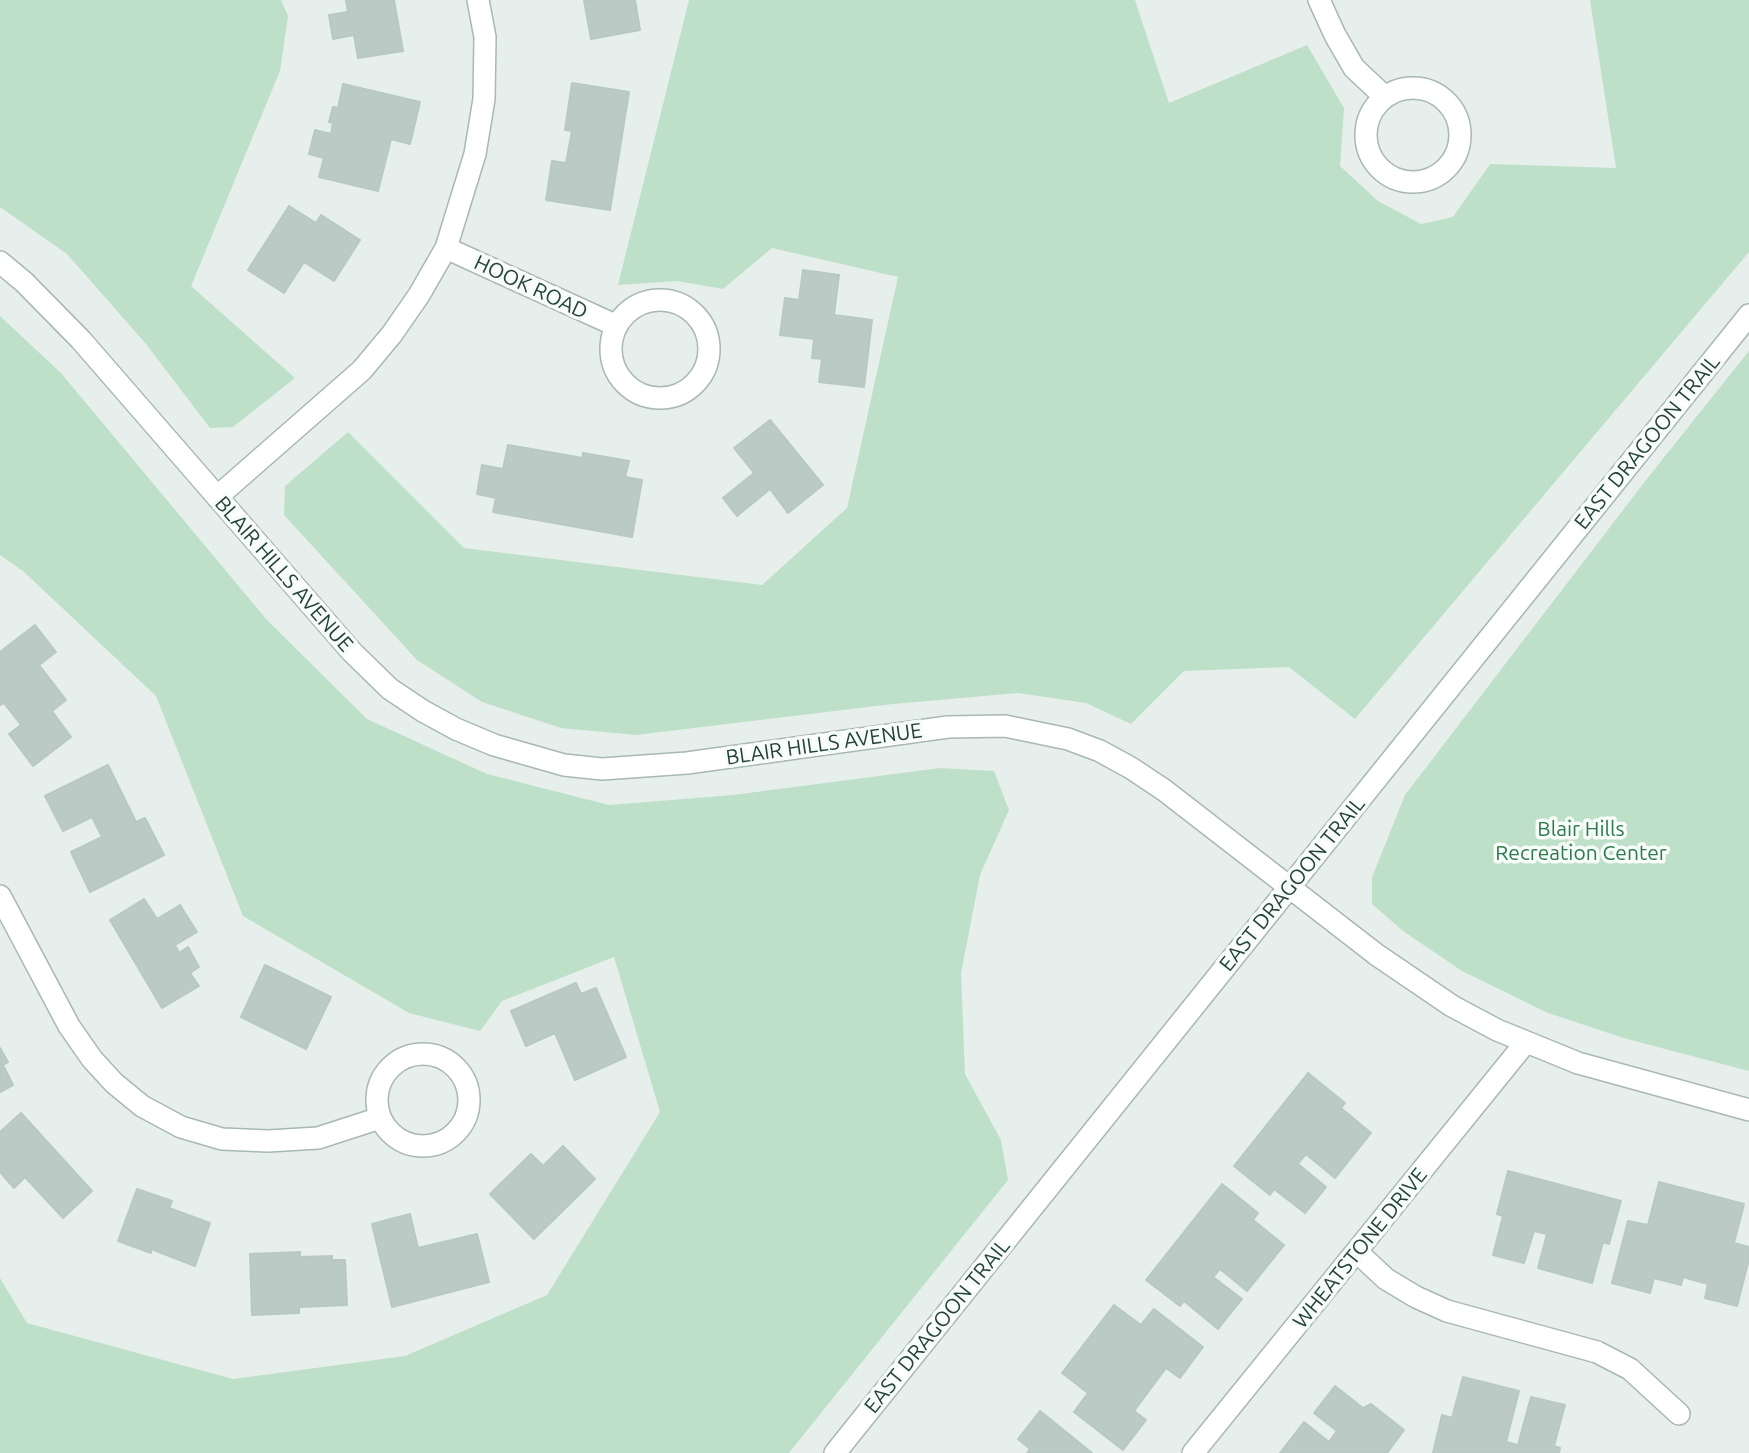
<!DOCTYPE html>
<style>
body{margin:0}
canvas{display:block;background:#e6efeb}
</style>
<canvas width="1749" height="1453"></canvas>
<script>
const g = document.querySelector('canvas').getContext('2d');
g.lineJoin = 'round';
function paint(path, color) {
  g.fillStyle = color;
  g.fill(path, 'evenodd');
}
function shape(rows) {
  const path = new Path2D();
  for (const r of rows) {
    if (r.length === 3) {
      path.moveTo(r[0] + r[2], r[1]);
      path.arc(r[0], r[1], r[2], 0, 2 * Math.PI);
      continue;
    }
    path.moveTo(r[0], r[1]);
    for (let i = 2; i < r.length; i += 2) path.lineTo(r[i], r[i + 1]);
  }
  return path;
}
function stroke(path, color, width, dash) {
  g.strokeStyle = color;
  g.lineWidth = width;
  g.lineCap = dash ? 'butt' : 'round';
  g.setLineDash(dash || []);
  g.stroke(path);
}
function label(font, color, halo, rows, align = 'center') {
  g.font = font + ' Ubuntu,sans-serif';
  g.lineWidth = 7;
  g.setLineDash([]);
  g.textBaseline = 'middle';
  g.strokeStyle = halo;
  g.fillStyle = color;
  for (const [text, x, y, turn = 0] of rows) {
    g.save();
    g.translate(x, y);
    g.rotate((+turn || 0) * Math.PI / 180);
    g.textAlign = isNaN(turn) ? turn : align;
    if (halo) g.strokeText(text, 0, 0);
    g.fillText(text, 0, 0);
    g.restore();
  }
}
const green = shape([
 [0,0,281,0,288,16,280,71,191,286,295,378,233,427,210,428,146,344,67,254,0,207],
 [689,0,1135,0,1169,103,1307,45,1344,108,1340,166,1378,201,1421,224,1453,217,1490,164,1616,168,1590,0,1749,0,1749,252,1355,719,1289,667,1184,671,1131,724,1086,703,1018,693,893,704,636,735,561,728,482,702,417,660,284,515,285,486,348,432,464,548,762,585,847,508,898,277,772,248,723,289,677,281,618,285],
 [0,316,61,373,267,620,367,719,487,774,609,805,733,795,940,768,994,771,1009,810,980,875,961,973,965,1074,1001,1140,1008,1180,789,1453,0,1453,0,1278,27,1323,233,1379,405,1356,547,1295,660,1112,614,957,502,1001,480,1031,409,1013,243,916,156,696,23,571,0,555],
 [1749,351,1749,1071,1627,1039,1548,1013,1462,971,1403,931,1372,904,1372,877,1405,795,1646,480]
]);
const building = shape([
 [346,0,394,0,403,51,358,58,354,35,333,39,329,15,348,12,346,0],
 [584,0,635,0,640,30,591,39,584,0],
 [572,83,629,92,610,210,546,200,552,161,566,163,572,131,565,130,572,83],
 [343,84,420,102,410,144,391,139,378,191,319,177,324,158,309,154,315,130,331,134,333,123,329,122,333,107,338,108,343,84],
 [289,206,316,223,321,215,360,240,334,281,304,262,284,293,248,270,289,206],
 [803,270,839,275,834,315,872,320,864,387,819,382,822,359,812,358,814,339,780,335,785,298,799,300,803,270],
 [770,420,823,485,788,513,770,489,737,516,723,498,754,473,734,448,770,420],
 [508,445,583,458,583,453,629,461,625,477,642,480,632,537,493,512,496,498,477,494,482,465,503,469,508,445],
 [35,625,56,652,39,665,66,700,52,711,71,737,33,766,9,734,21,725,4,703,0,705,0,652,35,625],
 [108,765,136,822,145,818,164,855,90,892,71,852,102,837,92,817,63,831,45,796,108,765],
 [144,899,157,919,180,905,197,932,175,945,179,953,188,947,199,967,190,973,199,986,162,1008,110,920,144,899],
 [265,965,331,997,306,1049,241,1017,265,965],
 [576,983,581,994,596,988,626,1057,575,1080,555,1033,526,1046,511,1011,576,983],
 [0,1048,8,1062,3,1065,13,1085,0,1092,0,1048],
 [1308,1073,1345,1103,1341,1108,1371,1133,1335,1178,1306,1154,1298,1164,1326,1187,1305,1213,1274,1189,1270,1195,1234,1166,1308,1073],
 [21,1113,92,1191,63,1218,25,1177,14,1188,0,1172,0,1132,21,1113],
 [563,1146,595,1179,534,1239,490,1194,531,1154,543,1166,563,1146],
 [1508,1171,1621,1201,1609,1244,1603,1242,1592,1283,1538,1268,1547,1234,1534,1231,1524,1263,1493,1255,1503,1216,1497,1214,1508,1171],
 [1659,1182,1744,1204,1734,1243,1749,1247,1749,1259,1737,1306,1705,1298,1708,1284,1683,1277,1681,1285,1654,1278,1650,1293,1612,1283,1628,1221,1648,1225,1659,1182],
 [1222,1184,1258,1213,1253,1220,1284,1245,1247,1291,1220,1269,1213,1277,1242,1299,1218,1329,1184,1301,1180,1306,1146,1280,1222,1184],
 [137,1189,172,1201,169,1208,210,1223,195,1266,151,1249,151,1253,118,1241,137,1189],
 [410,1214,418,1248,477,1234,489,1282,392,1307,372,1224,410,1214],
 [300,1252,300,1257,332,1256,332,1260,345,1260,347,1305,299,1307,299,1313,252,1315,250,1254,300,1252],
 [1114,1305,1141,1325,1154,1309,1203,1347,1180,1378,1166,1368,1134,1411,1146,1420,1123,1450,1074,1412,1088,1393,1062,1373,1114,1305],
 [1463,1377,1519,1391,1506,1442,1518,1445,1531,1397,1565,1405,1554,1446,1560,1448,1559,1453,1433,1453,1442,1415,1452,1418,1463,1377],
 [1335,1386,1363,1408,1371,1404,1404,1430,1387,1453,1280,1453,1304,1422,1329,1442,1337,1431,1314,1413,1335,1386],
 [1040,1411,1092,1453,1027,1453,1030,1449,1018,1439,1040,1411]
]);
const minor = shape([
 [1319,0,1335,35,1354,68,1385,97],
 [1413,135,47],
 [446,248,617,326],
 [0,262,24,282,81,340,352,652,390,689,423,711,456,729,494,745,564,765,602,769,687,763,948,727,1005,726,1068,739,1100,751,1131,768,1164,790,1377,955,1452,1006,1497,1030,1578,1063,1749,1110],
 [660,349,49],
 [217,497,362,370,392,334,419,295,446,248,475,154,484,99,485,37,478,0],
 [0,896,69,1026,92,1059,114,1083,142,1106,181,1127,222,1139,268,1141,318,1138,380,1118],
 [423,1100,46],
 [1357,1252,1386,1279,1416,1297,1447,1311,1597,1352,1630,1369,1679,1414],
 [835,1453,1749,315],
 [1193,1453,1526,1042]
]);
const streetNames = [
 ["HOOK ROAD",531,287,25],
 ["EAST DRAGOON TRAIL",1647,442,-51],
 ["BLAIR HILLS AVENUE",284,574,49],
 ["BLAIR HILLS AVENUE",824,744,-8],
 ["EAST DRAGOON TRAIL",1292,884,-51],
 ["WHEATSTONE DRIVE",1360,1248,-51],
 ["EAST DRAGOON TRAIL",937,1326,-51]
];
const parkNames = [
 ["Blair Hills",1581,829],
 ["Recreation Center",1581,853]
];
paint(green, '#bfe0c8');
paint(building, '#bbcac4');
stroke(building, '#b8c9c2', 2);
stroke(minor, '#a8b8b2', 24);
stroke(minor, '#fff', 21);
label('21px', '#24423a', '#f7fbf9', streetNames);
label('21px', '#2d7a4b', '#f7fbf9', parkNames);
</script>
